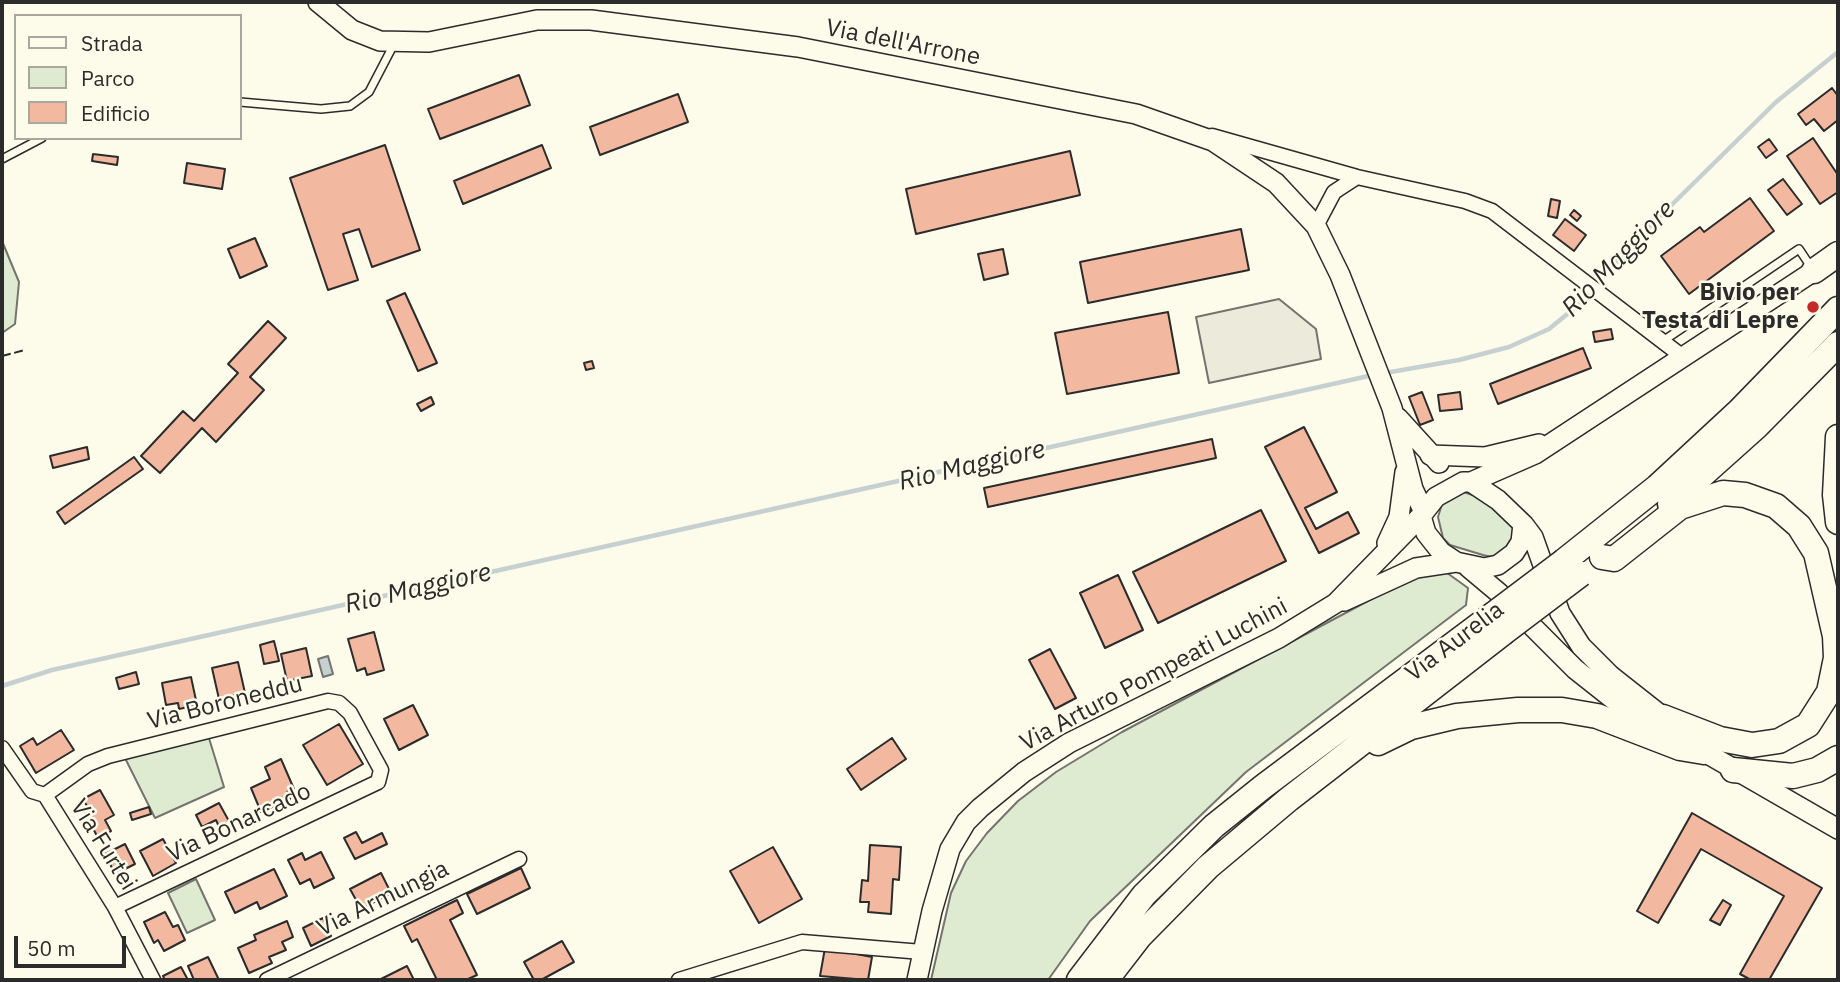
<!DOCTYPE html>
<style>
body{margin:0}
#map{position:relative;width:1840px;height:982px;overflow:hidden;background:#fdfbea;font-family:"IBM Plex Sans",sans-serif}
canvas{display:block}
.frame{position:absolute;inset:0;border:4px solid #2b2b2b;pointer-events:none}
.legend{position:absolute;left:14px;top:14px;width:228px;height:126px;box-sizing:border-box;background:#fdfbea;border:2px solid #a9a89e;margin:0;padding:9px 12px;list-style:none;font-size:21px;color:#2b2b2b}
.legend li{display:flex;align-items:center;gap:14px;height:35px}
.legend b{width:35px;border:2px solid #a9a89e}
.scale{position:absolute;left:14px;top:936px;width:112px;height:32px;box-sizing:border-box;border:4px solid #2b2b2b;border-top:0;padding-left:9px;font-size:21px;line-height:24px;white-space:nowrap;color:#2b2b2b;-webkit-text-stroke:5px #fdfbea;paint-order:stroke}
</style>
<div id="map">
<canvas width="1840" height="982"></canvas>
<div class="frame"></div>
<ul class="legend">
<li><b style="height:9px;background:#fdfbea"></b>Strada</li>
<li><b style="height:19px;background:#deebd1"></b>Parco</li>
<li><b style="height:19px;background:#f2b8a0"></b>Edificio</li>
</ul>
<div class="scale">50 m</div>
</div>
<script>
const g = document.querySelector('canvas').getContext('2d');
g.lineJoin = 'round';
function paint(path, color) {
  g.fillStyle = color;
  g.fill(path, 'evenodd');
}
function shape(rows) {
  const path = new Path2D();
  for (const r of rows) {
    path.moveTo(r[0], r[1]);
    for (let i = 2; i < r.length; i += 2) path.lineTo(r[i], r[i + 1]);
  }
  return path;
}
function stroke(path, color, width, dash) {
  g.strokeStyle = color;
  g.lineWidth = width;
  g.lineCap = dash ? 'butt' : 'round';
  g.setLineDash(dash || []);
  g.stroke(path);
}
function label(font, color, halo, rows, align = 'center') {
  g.font = font + ' "IBM Plex Sans",sans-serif';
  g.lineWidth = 5;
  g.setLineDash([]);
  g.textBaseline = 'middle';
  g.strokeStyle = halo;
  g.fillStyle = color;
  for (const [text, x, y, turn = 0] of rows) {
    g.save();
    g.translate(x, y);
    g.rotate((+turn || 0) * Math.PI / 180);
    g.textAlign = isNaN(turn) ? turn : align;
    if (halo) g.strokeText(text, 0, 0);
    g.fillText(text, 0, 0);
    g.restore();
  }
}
const green = shape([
 [2,241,19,282,15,324,2,333,2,241],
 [1463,492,1479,497,1513,524,1513,537,1503,553,1492,557,1483,555,1450,545,1443,538,1438,517,1442,504,1463,492],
 [1443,570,1468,588,1466,605,1246,772,1090,921,1048,980,931,980,951,893,966,861,987,833,1018,801,1056,772,1122,732,1413,577,1443,570],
 [208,735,224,787,155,818,125,758,208,735],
 [196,879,215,920,187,933,168,893,196,879]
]);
const parking = shape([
 [1279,299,1316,329,1321,359,1209,383,1196,317,1279,299]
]);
const water = shape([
 [328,656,333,674,323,677,318,659,328,656]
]);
const stream = shape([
 [1385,373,1459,360,1509,347,1549,329,1582,302,1632,244,1776,102,1838,52],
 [2,686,52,670,1373,375]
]);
const building = shape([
 [519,75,530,105,440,139,428,109,519,75],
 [1832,88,1838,96,1838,120,1824,131,1814,119,1806,125,1798,114,1832,88],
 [678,94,688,122,600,155,590,127,678,94],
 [1813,138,1838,175,1838,192,1820,204,1787,156,1813,138],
 [1769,139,1777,150,1766,158,1758,147,1769,139],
 [385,145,420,250,372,267,359,229,343,234,358,280,328,290,290,178,385,145],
 [542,145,551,168,463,204,454,181,542,145],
 [1070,151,1080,195,916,234,906,189,1070,151],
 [93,154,118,157,117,165,92,161,93,154],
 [187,163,225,169,222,189,184,183,187,163],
 [1783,179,1802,204,1787,215,1768,190,1783,179],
 [1750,198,1774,231,1689,294,1661,256,1700,227,1704,232,1750,198],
 [1551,199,1560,201,1557,218,1548,216,1551,199],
 [1574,210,1581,216,1577,221,1570,215,1574,210],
 [1565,219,1586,235,1574,251,1553,235,1565,219],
 [1241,229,1249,270,1088,303,1080,262,1241,229],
 [255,238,267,266,240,278,228,249,255,238],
 [1003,249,1008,274,984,280,978,254,1003,249],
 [405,293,437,363,418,371,387,301,405,293],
 [1168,312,1179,373,1067,394,1055,333,1168,312],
 [268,321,286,338,250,377,264,390,216,442,202,428,160,473,141,456,183,411,194,421,238,373,228,364,268,321],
 [1611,329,1613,339,1595,342,1593,332,1611,329],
 [1583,348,1591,368,1498,404,1490,384,1583,348],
 [592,361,594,368,586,370,584,363,592,361],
 [1422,392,1433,420,1420,425,1409,397,1422,392],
 [1460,392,1462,409,1440,411,1438,395,1460,392],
 [431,397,434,404,421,411,417,404,431,397],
 [1304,427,1337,492,1305,508,1316,529,1348,512,1359,533,1319,553,1265,447,1304,427],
 [1212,439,1216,458,988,507,984,488,1212,439],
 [87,447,89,459,53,468,50,456,87,447],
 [134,457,143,469,65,524,57,512,134,457],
 [1261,510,1286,561,1158,623,1133,572,1261,510],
 [1118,575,1143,630,1105,648,1080,593,1118,575],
 [374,632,384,670,367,675,365,668,357,671,348,639,374,632],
 [274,641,279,661,264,664,260,645,274,641],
 [306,648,312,676,287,681,281,654,306,648],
 [1050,649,1076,698,1055,709,1029,660,1050,649],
 [238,662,245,693,219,699,212,668,238,662],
 [136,672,139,684,119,689,116,678,136,672],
 [191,677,197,705,179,709,178,703,166,705,162,683,191,677],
 [413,705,428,735,399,750,384,719,413,705],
 [339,724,363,764,327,785,303,745,339,724],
 [61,730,74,750,36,773,20,746,33,738,37,745,61,730],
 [892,738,906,759,861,790,847,769,892,738],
 [281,759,294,789,287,792,290,799,261,812,251,788,270,779,265,767,281,759],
 [100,790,114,815,105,820,111,831,98,838,84,811,88,808,83,799,100,790],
 [219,803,230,823,220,829,216,820,202,827,196,815,219,803],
 [149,807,151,814,132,820,130,813,149,807],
 [1692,813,1822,888,1769,980,1751,980,1740,974,1784,896,1701,849,1658,923,1637,911,1692,813],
 [356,832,362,843,382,833,387,844,355,859,344,838,356,832],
 [163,839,176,863,153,876,140,851,163,839],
 [125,844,135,864,115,874,105,854,125,844],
 [870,845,901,847,899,880,893,879,891,914,868,912,869,902,860,902,862,880,868,881,870,845],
 [773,847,802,899,759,923,730,871,773,847],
 [321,852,334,878,314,888,310,879,300,884,288,860,302,853,305,860,321,852],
 [521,868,530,888,477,914,467,894,521,868],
 [274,869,287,896,260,909,257,902,235,913,225,892,274,869],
 [381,873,391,893,361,909,350,889,381,873],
 [457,900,463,913,450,920,477,975,466,980,437,980,417,939,412,942,404,926,457,900],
 [1723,900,1731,905,1720,925,1710,920,1723,900],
 [165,912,173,927,178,925,185,940,164,951,158,940,154,943,144,922,165,912],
 [323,918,331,936,311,946,303,928,323,918],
 [287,921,293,937,282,942,286,950,269,957,272,963,249,973,238,948,256,940,254,935,287,921],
 [562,941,574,962,541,980,534,980,524,962,562,941],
 [825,948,872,957,868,980,820,976,825,948],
 [208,957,219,980,194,980,188,966,208,957],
 [407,966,414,980,379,980,407,966],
 [181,967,188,980,165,980,163,976,181,967]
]);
const lane = shape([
 [240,102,321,109,350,106,369,92,394,44],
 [2,159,42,138],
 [1663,341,1799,249,1811,267]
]);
const street = shape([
 [1212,136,1357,177,1465,201,1492,211,1683,357],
 [1316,226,1334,192,1357,177],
 [2,748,32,791,45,795,115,907,153,980],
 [45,795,88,764,108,756,328,701,339,703,350,713,381,770,378,782,115,907],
 [267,980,519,859],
 [679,980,802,942,922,952]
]);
const secondary = shape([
 [318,2,352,30,380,41,429,42,537,20,591,20,798,47,1136,114,1213,141,1276,183,1316,226,1340,275,1392,408,1413,489,1423,510],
 [1398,418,1439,463],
 [1430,455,1485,457,1539,444],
 [1471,482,1535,454,1814,271],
 [1523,524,1521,542,1514,553,1498,565,1484,568,1456,562,1441,552,1426,533,1421,516,1436,497,1463,482,1471,482,1498,500,1523,524,1524,525,1533,537,1560,613,1581,646,1611,676,1663,717,1671,727],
 [1387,543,1399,517,1405,472],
 [1468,567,1499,593,1575,669,1618,703,1664,730],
 [1344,601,1416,568,1456,562],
 [1694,746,1838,829],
 [917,980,932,911,950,849,966,822,980,808,1024,772,1069,743,1279,638,1336,603,1421,516]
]);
const highway = shape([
 [1814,271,1838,254],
 [1838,437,1835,495,1838,522],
 [1670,504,1756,427,1838,344],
 [1602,557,1614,559,1680,507,1723,493,1745,495,1776,506,1799,526,1816,553,1835,636,1836,658,1829,692,1808,725,1779,741,1752,745,1720,739,1663,717],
 [1564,561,1657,487,1739,411,1838,309],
 [1378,743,1411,727,1457,716,1518,710,1562,710,1597,716,1680,748,1704,752],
 [1733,770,1793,776,1817,770,1838,758],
 [1079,980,1144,895,1214,826,1264,786,1491,616],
 [1106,980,1140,936,1208,867,1289,799,1503,633]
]);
const highwayBridge = shape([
 [1491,616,1564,561],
 [1503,633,1581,574]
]);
const fence = shape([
 [2,356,25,350]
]);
const markers = [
 [1813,307,7,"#c62828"]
];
const streetNames = [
 ["Via dell'Arrone",903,43,11],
 ["Via Aurelia",1455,642,-37],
 ["Via Arturo Pompeati Luchini",1154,675,-28],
 ["Via Boroneddu",225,703,-14],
 ["Via Bonarcado",239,823,-25],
 ["Via Furtei",103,845,58],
 ["Via Armungia",383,899,-26]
];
const poiNames = [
 ["Bivio per",1799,293],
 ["Testa di Lepre",1799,321]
];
const waterNames = [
 ["Rio Maggiore",1619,259,-46],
 ["Rio Maggiore",972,466,-13],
 ["Rio Maggiore",418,589,-13]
];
paint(green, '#deebd1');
stroke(green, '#74746e', 2);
paint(parking, '#eceadb');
stroke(parking, '#74746e', 2);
paint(water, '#c7d0d0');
stroke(water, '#74746e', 2);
stroke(stream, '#c7d0d0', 4.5);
paint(building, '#f2b8a0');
stroke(building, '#2b2b2b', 2);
stroke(lane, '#2b2b2b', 10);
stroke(street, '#2b2b2b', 17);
stroke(secondary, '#2b2b2b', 22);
stroke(highway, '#2b2b2b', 27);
stroke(lane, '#fdfbea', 7);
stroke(street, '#fdfbea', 14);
stroke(secondary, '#fdfbea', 19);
stroke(highway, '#fdfbea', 24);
stroke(highwayBridge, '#2b2b2b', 27, []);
stroke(highwayBridge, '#fdfbea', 24);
stroke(fence, '#2b2b2b', 2, [9, 3.5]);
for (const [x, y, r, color] of markers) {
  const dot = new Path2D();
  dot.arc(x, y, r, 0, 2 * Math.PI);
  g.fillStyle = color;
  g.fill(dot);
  stroke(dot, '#fdfbea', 2.5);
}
label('24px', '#2b2b2b', '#fdfbea', streetNames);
label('bold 24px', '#2b2b2b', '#fdfbea', poiNames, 'right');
label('italic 26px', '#2b2b2b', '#fdfbea', waterNames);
</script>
